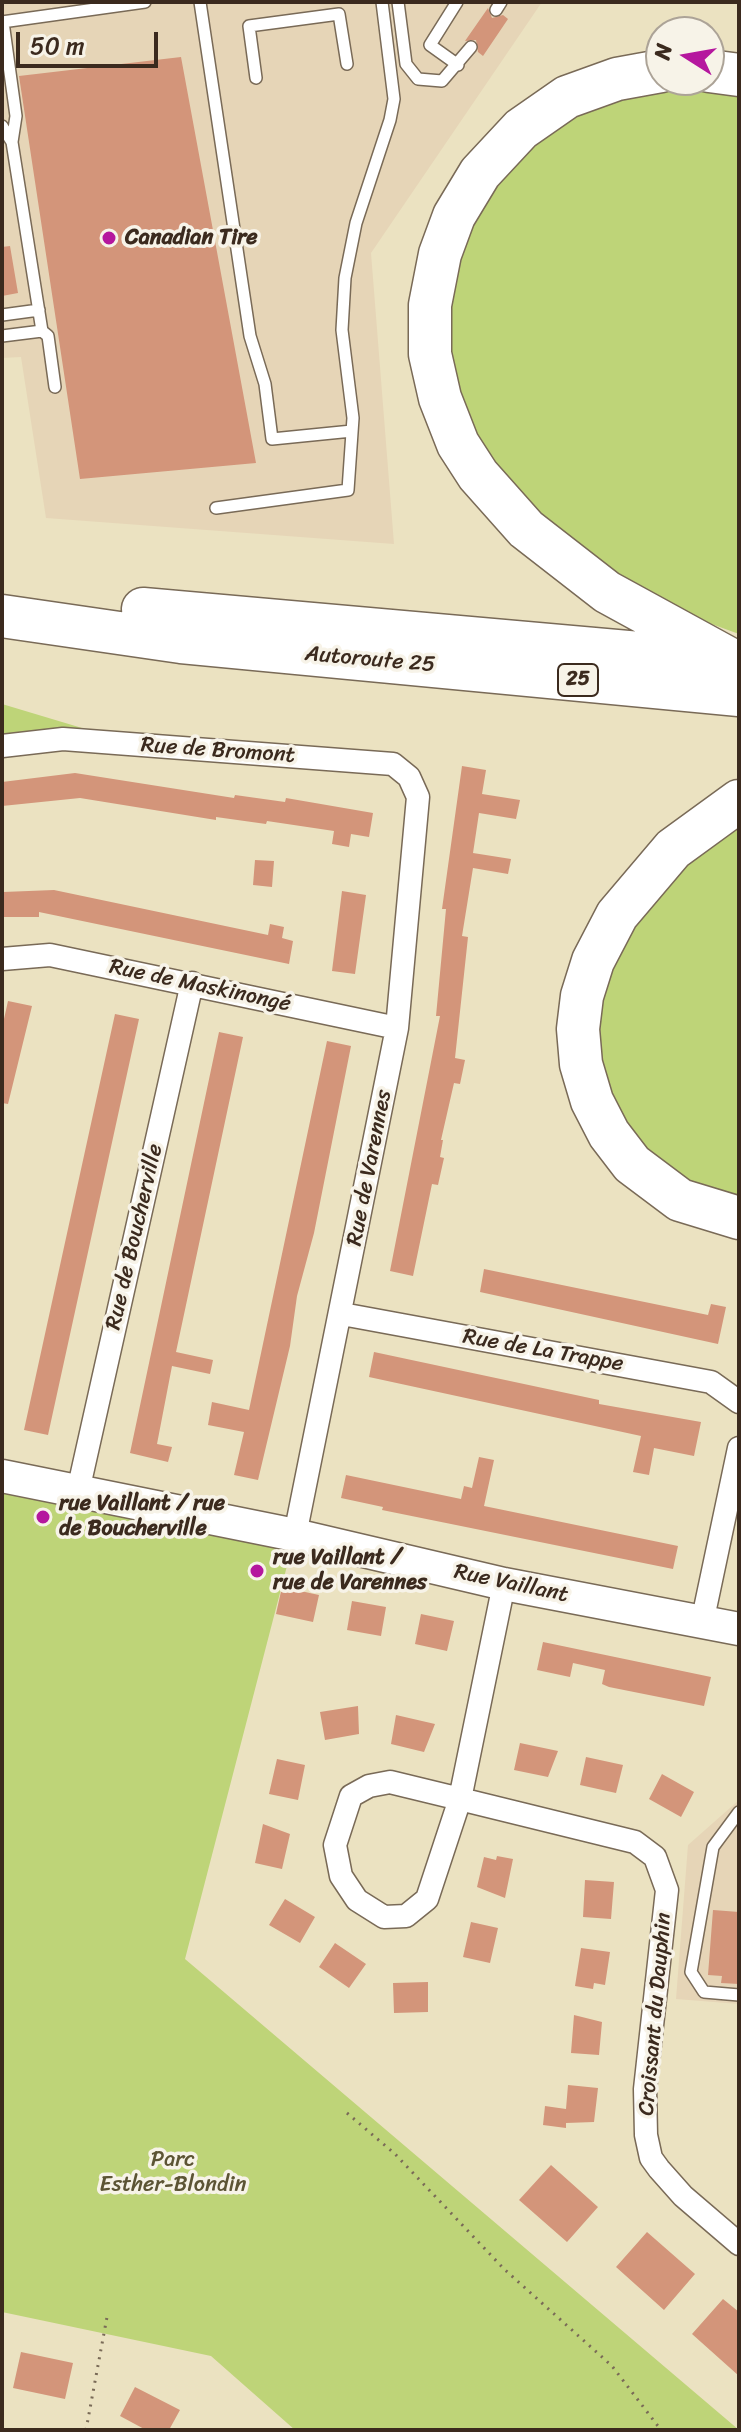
<!DOCTYPE html>
<meta charset="utf-8">
<style>
body{margin:0}
#map{position:relative;width:741px;height:2432px;overflow:hidden;background:#ebe2c1;font-family:Sriracha,sans-serif}
canvas{display:block}
.frame{position:absolute;inset:0;border:4px solid #3b2a1e;pointer-events:none}
.north{position:absolute;left:645px;top:16px;width:80px;height:80px;box-sizing:border-box;background:#f7f3e8;border:2px solid #aca397;border-radius:50%;rotate:281deg;font-size:22px;font-weight:700;line-height:32px;text-align:center;color:#3b2a1e}
.north::after{content:'';display:block;margin:auto;width:28px;height:36px;background:#b5179e;clip-path:polygon(50% 0,100% 100%,50% 72%,0 100%)}
.scale{position:absolute;left:16px;top:32px;width:142px;height:36px;box-sizing:border-box;border:4px solid #3b2a1e;border-top:0;padding-left:10px;font-size:24px;line-height:28px;white-space:nowrap;color:#3b2a1e;-webkit-text-stroke:6px #f7f3e8;paint-order:stroke}
</style>
<div id="map">
<canvas width="741" height="2432"></canvas>
<div class="frame"></div>
<div class="north">N</div>
<div class="scale">50 m</div>
</div>
<script>
const g = document.querySelector('canvas').getContext('2d');
g.lineJoin = 'round';
function paint(path, color) {
  g.fillStyle = color;
  g.fill(path, 'evenodd');
}
function shape(rows) {
  const path = new Path2D();
  for (const r of rows) {
    path.moveTo(r[0], r[1]);
    for (let i = 2; i < r.length; i += 2) path.lineTo(r[i], r[i + 1]);
  }
  return path;
}
function stroke(path, color, width, dash) {
  g.strokeStyle = color;
  g.lineWidth = width;
  g.lineCap = dash ? 'butt' : 'round';
  g.setLineDash(dash || []);
  g.stroke(path);
}
function label(font, color, halo, rows, align = 'center') {
  g.font = font + ' Sriracha,sans-serif';
  g.lineWidth = 7;
  g.setLineDash([]);
  g.textBaseline = 'middle';
  g.strokeStyle = halo;
  g.fillStyle = color;
  for (const [text, x, y, turn = 0] of rows) {
    g.save();
    g.translate(x, y);
    g.rotate((+turn || 0) * Math.PI / 180);
    g.textAlign = isNaN(turn) ? turn : align;
    if (halo) g.strokeText(text, 0, 0);
    g.fillText(text, 0, 0);
    g.restore();
  }
}
const built = shape([
 [2,2,542,2,371,253,394,544,46,518,21,357,2,358],
 [739,1800,739,2004,676,1999,688,1845]
]);
const green = shape([
 [658,84,714,87,739,94,739,634,662,606,525,511,458,407,445,305,477,199,558,117],
 [2,704,82,728,2,738],
 [739,818,739,1203,682,1185,603,1103,594,992,648,889],
 [2,1476,295,1535,185,1959,739,2430,295,2430,211,2356,2,2312]
]);
const building = shape([
 [488,8,492,18,503,15,508,19,483,56,478,52,476,40,465,41],
 [181,57,256,463,80,479,19,76],
 [10,246,18,293,2,296,2,247],
 [462,766,486,770,482,794,520,800,516,819,479,813,473,853,511,859,508,874,473,868,462,936,468,937,455,1058,465,1060,460,1084,454,1083,441,1140,443,1140,440,1157,444,1158,438,1185,432,1184,413,1276,390,1271,440,1016,436,1016,446,909,442,909],
 [75,773,234,798,235,795,285,802,286,798,373,813,369,837,351,834,349,847,332,844,334,831,267,821,266,824,216,817,216,820,80,798,2,806,2,782],
 [255,860,274,861,272,887,253,885],
 [54,890,268,935,270,924,284,927,282,938,293,941,289,964,39,912,39,917,4,917,3,892],
 [342,891,366,895,355,974,332,971],
 [8,1001,32,1006,8,1104,2,1103,2,1028],
 [115,1014,139,1019,48,1435,24,1430],
 [219,1032,243,1037,176,1352,213,1360,210,1374,172,1366,157,1444,172,1447,168,1462,130,1453],
 [327,1041,351,1046,314,1233,297,1296,290,1346,258,1480,234,1475,244,1432,208,1425,212,1402,249,1410],
 [484,1269,708,1315,711,1304,726,1307,718,1344,480,1292],
 [374,1352,599,1400,599,1404,701,1422,694,1456,654,1448,649,1475,633,1472,641,1436,369,1377],
 [479,1457,494,1460,484,1506,678,1546,673,1569,382,1510,383,1507,341,1498,346,1475,461,1499,464,1486,472,1488],
 [282,1587,319,1595,313,1622,276,1614],
 [352,1601,386,1607,381,1636,347,1630],
 [421,1614,454,1621,447,1651,415,1644],
 [543,1642,711,1677,704,1706,609,1687,602,1684,605,1670,573,1663,570,1677,537,1670],
 [358,1706,359,1734,325,1740,320,1712],
 [396,1715,435,1724,424,1752,391,1744],
 [520,1743,558,1751,548,1777,514,1770],
 [586,1757,623,1765,616,1793,580,1785],
 [277,1759,305,1765,298,1800,269,1794],
 [662,1774,694,1792,681,1817,649,1799],
 [263,1824,290,1834,282,1869,255,1863],
 [497,1856,513,1859,505,1898,477,1887,484,1857,496,1860],
 [585,1880,614,1882,611,1919,583,1917],
 [285,1899,315,1917,300,1943,269,1925],
 [713,1910,739,1912,739,1984,721,1983,722,1976,708,1975],
 [471,1922,498,1928,490,1963,463,1957],
 [335,1943,366,1964,349,1988,319,1967],
 [581,1948,610,1952,605,1985,594,1983,593,1989,575,1986],
 [428,1982,428,2012,394,2013,393,1983],
 [574,2015,602,2022,599,2055,571,2053],
 [568,2085,598,2088,594,2122,566,2123,566,2128,543,2125,545,2106,566,2109],
 [551,2165,598,2207,567,2242,519,2200],
 [647,2232,695,2274,664,2310,616,2267],
 [723,2299,739,2312,739,2376,692,2334],
 [21,2352,73,2363,65,2399,13,2388],
 [135,2387,180,2410,169,2430,146,2430,120,2416]
]);
const path = shape([
 [347,2113,395,2154,504,2269,612,2366,661,2430],
 [86,2430,107,2317]
]);
const lane = shape([
 [200,2,250,336,265,384,272,439,352,431],
 [398,2,406,64,418,79,442,81,471,47],
 [457,2,430,45,458,65],
 [496,10,501,2],
 [2,22,145,2],
 [256,78,249,26,339,14,347,64],
 [2,126,12,142],
 [2,315,39,310],
 [42,331,48,336,55,387],
 [2,336,42,331,12,142,16,116,3,22],
 [216,508,348,490,353,418,342,330,345,278,356,223,390,120,394,99,382,2],
 [739,1812,713,1847,691,1972,704,1992,739,1995]
]);
const street = shape([
 [2,746,63,739,393,764,409,777,418,797,397,1028,295,1535],
 [2,959,50,955,397,1028],
 [342,1314,711,1382,739,1402],
 [78,1491,192,983],
 [504,1584,460,1799,427,1899,406,1916,384,1917,357,1900,341,1876,335,1845,351,1796,369,1786,390,1782,460,1799,635,1842,655,1857,667,1890,645,2089,646,2135,651,2158,659,2169,683,2196,739,2244],
 [702,1623,739,1448]
]);
const secondary = shape([
 [2,1476,295,1535,504,1584,739,1629]
]);
const highway = shape([
 [661,71,617,79,567,97,521,129,480,173,454,216,440,254,430,305,430,354,440,398,458,444,478,475,526,529,607,592,735,662],
 [709,71,739,75],
 [143,609,718,660],
 [2,616,181,642,739,695],
 [739,801,673,849,617,915,593,961,582,996,578,1029,581,1064,592,1101,609,1134,632,1164,680,1200,739,1218]
]);
const markers = [
 [109,238,8,"#b5179e"],
 [43,1517,8,"#b5179e"],
 [257,1571,8,"#b5179e"]
];
const shields = [
 [578,680,40]
];
const shieldNames = [
 ["25",578,680]
];
const poiNames = [
 ["Canadian Tire",125,238],
 ["rue Vaillant / rue",59,1504],
 ["de Boucherville",59,1529],
 ["rue Vaillant /",273,1558],
 ["rue de Varennes",273,1583]
];
const streetNames = [
 ["Autoroute 25",370,660,5],
 ["Rue de Bromont",218,751,4],
 ["Rue de Maskinongé",200,986,12],
 ["Rue de Varennes",370,1168,-79],
 ["Rue de Boucherville",135,1237,-77],
 ["Rue de La Trappe",543,1351,10],
 ["Rue Vaillant",511,1584,12],
 ["Croissant du Dauphin",656,2014,-85]
];
const parkNames = [
 ["Parc",173,2160],
 ["Esther-Blondin",173,2185]
];
paint(built, '#e6d5b7');
paint(green, '#bed478');
paint(building, '#d3957a');
stroke(lane, '#796a57', 14);
stroke(street, '#796a57', 25);
stroke(secondary, '#796a57', 35);
stroke(highway, '#796a57', 45);
stroke(path, '#796a57', 3, [2, 6]);
stroke(lane, '#fff', 11);
stroke(street, '#fff', 22);
stroke(secondary, '#fff', 32);
stroke(highway, '#fff', 42);
for (const [x, y, r, color] of markers) {
  const dot = new Path2D();
  dot.arc(x, y, r, 0, 2 * Math.PI);
  g.fillStyle = color;
  g.fill(dot);
  stroke(dot, '#f7f3e8', 3);
}
for (const [x, y, w] of shields) {
  const box = new Path2D();
  box.roundRect(x - w / 2, y - 16, w, 32, 6);
  g.fillStyle = '#f7f3e8';
  g.fill(box);
  stroke(box, '#3b2a1e', 2);
}
label('bold 20px', '#3b2a1e', null, shieldNames);
label('bold 22px', '#3b2a1e', '#f7f3e8', poiNames, 'left');
label('22px', '#3b2a1e', '#f7f3e8', streetNames);
label('22px', '#5c5434', '#f7f3e8', parkNames);
</script>
